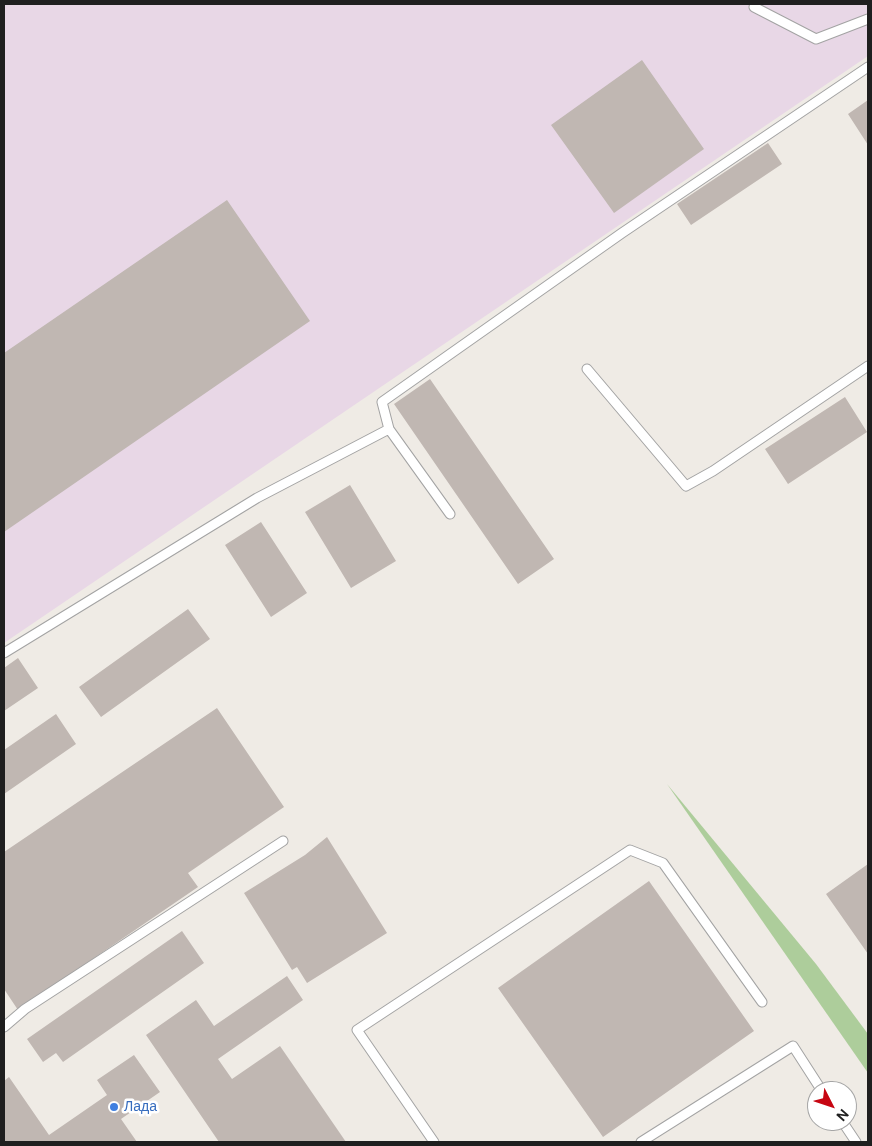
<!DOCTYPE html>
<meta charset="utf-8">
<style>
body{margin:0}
#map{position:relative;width:872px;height:1146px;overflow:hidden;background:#efebe5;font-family:"DM Sans",sans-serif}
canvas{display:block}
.frame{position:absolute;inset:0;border:5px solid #1f1f1f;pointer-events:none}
.north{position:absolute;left:807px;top:1081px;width:50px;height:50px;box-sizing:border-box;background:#fff;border:1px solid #a5a5a5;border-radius:50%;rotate:131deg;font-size:14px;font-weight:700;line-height:20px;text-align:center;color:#1f1f1f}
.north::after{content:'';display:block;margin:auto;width:18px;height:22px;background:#c70612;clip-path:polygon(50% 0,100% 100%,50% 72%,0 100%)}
</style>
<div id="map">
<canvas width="872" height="1146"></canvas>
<div class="frame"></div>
<div class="north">N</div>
</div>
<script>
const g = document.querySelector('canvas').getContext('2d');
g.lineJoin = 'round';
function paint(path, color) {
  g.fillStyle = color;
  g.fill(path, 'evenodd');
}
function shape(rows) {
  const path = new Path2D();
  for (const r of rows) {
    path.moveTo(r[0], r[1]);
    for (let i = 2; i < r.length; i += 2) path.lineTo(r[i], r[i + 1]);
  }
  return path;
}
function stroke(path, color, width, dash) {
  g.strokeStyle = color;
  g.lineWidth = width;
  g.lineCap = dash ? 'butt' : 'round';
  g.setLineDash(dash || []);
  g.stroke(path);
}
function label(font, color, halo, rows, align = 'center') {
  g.font = font + ' "DM Sans",sans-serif';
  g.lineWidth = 5;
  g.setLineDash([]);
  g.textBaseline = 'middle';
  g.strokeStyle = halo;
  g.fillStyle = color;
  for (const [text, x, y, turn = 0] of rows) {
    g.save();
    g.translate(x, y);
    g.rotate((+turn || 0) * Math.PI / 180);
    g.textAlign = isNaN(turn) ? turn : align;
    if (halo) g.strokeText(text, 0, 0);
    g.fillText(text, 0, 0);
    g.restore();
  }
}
const industrial = shape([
 [4,4,868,4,868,56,4,643]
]);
const forest = shape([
 [667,784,816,964,868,1034,868,1073]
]);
const building = shape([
 [642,60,704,149,614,213,551,125],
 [868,100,868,145,848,114],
 [768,143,782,164,691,225,677,204],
 [227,200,310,321,4,532,4,353],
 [430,379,554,559,518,584,394,404],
 [845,397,867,432,788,484,765,449],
 [350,485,396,561,351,588,305,512],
 [261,522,307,593,271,617,225,545],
 [188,609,210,639,101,717,79,687],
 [18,658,38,688,4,711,4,668],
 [217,708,284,807,188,873,198,887,18,1010,4,989,4,852],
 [56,714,76,744,4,794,4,750],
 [327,837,387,933,307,983,297,967,292,970,244,893,305,855],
 [868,864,868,954,826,894],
 [649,881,754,1031,603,1137,498,988],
 [182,931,204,963,63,1062,56,1053,43,1062,27,1039],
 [287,976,303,1000,218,1059,232,1079,280,1046,346,1142,219,1142,146,1035,196,1000,214,1026],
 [134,1055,160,1092,121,1119,137,1142,4,1142,4,1081,9,1077,49,1135,107,1095,97,1080]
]);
const lane = shape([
 [754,7,816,39,868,19],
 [587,369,686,486,713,471,868,366],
 [389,429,382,402,622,233,868,67],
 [4,653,257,498,389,429,450,514],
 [4,1027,25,1009,283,841],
 [842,1121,856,1142],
 [434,1142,357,1030,630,850,663,863,762,1002],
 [641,1142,793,1046,822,1091]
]);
const markers = [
 [114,1107,5,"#3f7fe0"]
];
const shopNames = [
 ["Лада",124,1107]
];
paint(industrial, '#e8d7e6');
paint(forest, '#adcd9b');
paint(building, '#c0b7b2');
stroke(lane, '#a3a3a3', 11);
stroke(lane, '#fff', 9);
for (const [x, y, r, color] of markers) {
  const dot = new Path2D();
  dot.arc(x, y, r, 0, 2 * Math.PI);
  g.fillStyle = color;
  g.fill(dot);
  stroke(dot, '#fff', 2);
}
label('14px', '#366cbe', '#fff', shopNames, 'left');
</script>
